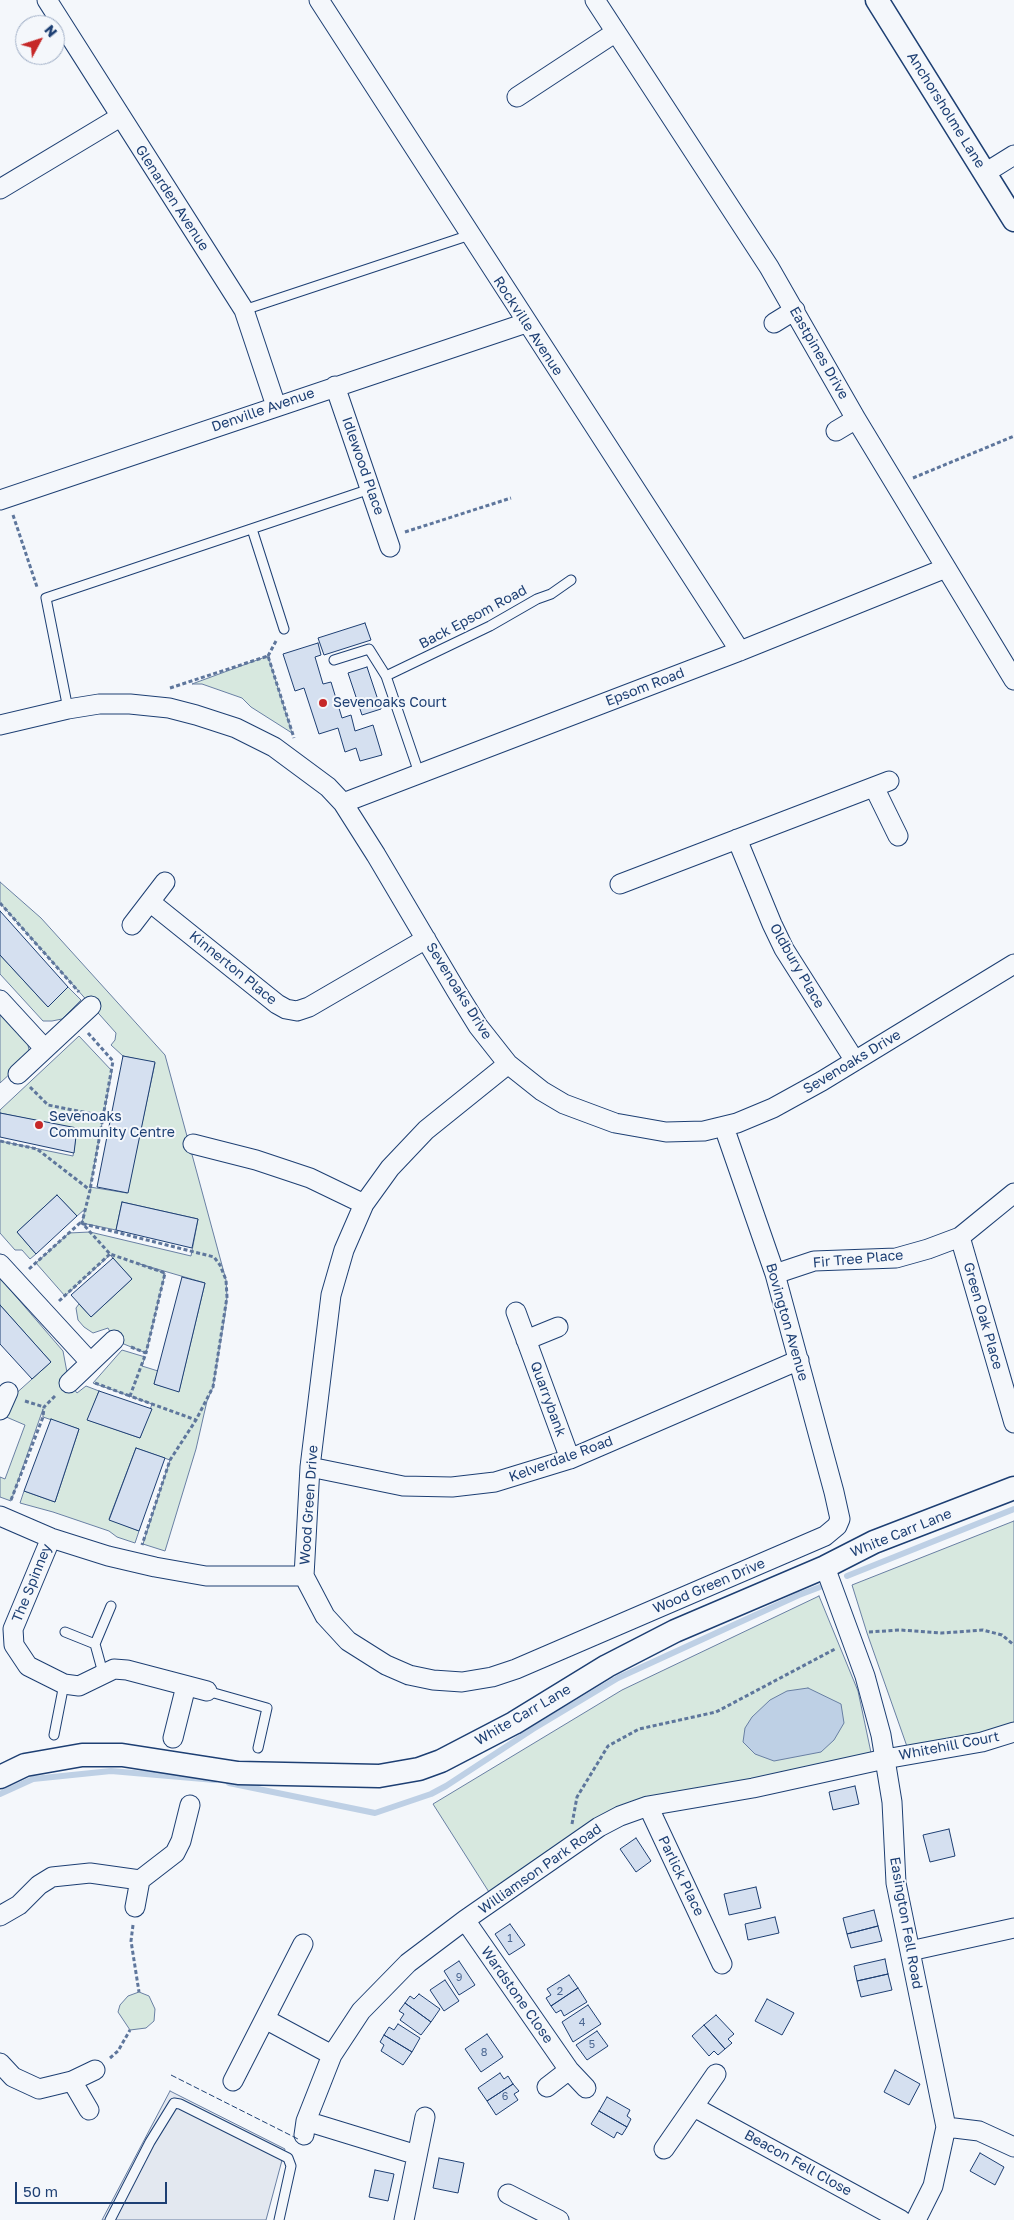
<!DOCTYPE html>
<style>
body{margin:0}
#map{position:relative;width:1014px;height:2220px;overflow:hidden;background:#f4f7fb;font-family:"Golos Text",sans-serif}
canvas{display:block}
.north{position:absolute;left:15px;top:15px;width:50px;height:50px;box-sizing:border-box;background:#f4f7fb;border:1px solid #9eadc5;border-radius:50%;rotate:50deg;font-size:14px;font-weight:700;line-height:20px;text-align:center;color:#1d3f73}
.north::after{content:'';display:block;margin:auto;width:18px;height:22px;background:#c62828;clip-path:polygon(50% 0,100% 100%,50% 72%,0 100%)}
.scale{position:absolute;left:15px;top:2182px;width:152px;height:22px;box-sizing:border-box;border:2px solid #1d3f73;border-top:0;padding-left:6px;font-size:15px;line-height:18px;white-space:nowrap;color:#1d3f73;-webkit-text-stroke:4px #f4f7fb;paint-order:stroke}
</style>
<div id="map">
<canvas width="1014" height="2220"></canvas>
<div class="north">N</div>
<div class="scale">50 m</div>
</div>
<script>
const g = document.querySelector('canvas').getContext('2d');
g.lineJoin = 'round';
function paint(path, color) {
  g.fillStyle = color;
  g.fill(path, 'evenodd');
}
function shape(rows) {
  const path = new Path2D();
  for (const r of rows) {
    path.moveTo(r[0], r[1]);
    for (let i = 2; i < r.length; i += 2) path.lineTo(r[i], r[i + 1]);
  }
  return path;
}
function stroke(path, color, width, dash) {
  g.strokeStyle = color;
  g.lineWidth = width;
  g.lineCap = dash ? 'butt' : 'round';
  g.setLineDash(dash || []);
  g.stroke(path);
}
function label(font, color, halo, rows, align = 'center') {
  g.font = font + ' "Golos Text",sans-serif';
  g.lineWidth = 4;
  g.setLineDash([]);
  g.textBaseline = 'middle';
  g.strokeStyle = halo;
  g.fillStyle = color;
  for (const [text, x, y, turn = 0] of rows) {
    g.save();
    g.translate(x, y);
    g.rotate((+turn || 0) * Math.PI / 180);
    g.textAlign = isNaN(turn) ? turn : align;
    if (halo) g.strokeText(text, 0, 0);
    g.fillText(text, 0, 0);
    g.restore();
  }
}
const green = shape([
 [268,656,292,733,251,707,242,698,202,684,192,684,268,656],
 [0,882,41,918,165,1055,226,1280,227,1297,225,1314,213,1387,207,1401,196,1449,165,1551,143,1544,170,1460,136,1448,109,1519,139,1531,135,1543,117,1537,109,1531,53,1512,20,1503,24,1491,55,1502,79,1429,43,1417,43,1409,11,1501,0,1497,0,1477,5,1479,25,1425,4,1416,12,1397,51,1362,0,1305,0,1278,63,1351,69,1383,77,1393,86,1386,99,1391,88,1420,140,1438,152,1404,93,1383,122,1350,145,1357,142,1366,158,1371,154,1384,179,1391,205,1283,140,1264,165,1273,146,1353,114,1340,108,1328,93,1333,84,1327,78,1320,76,1308,79,1304,91,1317,132,1279,110,1255,65,1296,36,1263,69,1233,90,1232,191,1256,198,1219,122,1202,116,1230,82,1223,85,1209,77,1216,57,1195,17,1232,36,1254,30,1259,22,1250,15,1250,0,1233,0,1141,73,1156,77,1129,0,1113,0,1110,79,1036,112,1071,90,1187,127,1193,155,1063,123,1056,111,1045,115,1040,116,1033,0,903,0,882],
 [0,955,48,1007,68,987,81,1000,62,1019,52,1021,43,1021,0,974,0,955],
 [0,1014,28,1045,29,1050,26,1059,0,1083,0,1014],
 [1014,1521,1014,1729,910,1755,867,1633,852,1585,1014,1521],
 [819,1596,858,1691,873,1762,648,1806,494,1900,433,1804,622,1690,819,1596],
 [139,1992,149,1996,155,2009,154,2021,146,2028,130,2030,118,2012,120,2005,128,1996,139,1992]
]);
const parking = shape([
 [170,2091,285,2149,266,2220,102,2220,170,2091]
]);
const water = shape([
 [808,1688,841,1704,844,1723,834,1740,821,1752,774,1761,755,1754,743,1742,745,1728,752,1717,770,1700,787,1691,808,1688]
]);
const stream = shape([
 [847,1576,1014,1509],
 [229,1783,375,1813,431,1794,446,1786,533,1729,618,1678,799,1595,820,1587],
 [0,1794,33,1779,111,1771,215,1780]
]);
const building = shape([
 [365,623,371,640,324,655,318,638,365,623],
 [318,643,321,655,315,657,323,684,331,682,342,718,351,715,355,731,373,725,382,755,360,761,356,748,345,752,338,728,319,734,304,688,295,691,283,654,318,643],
 [367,667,381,709,362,715,348,673,367,667],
 [0,911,68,987,48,1007,0,955,0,911],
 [123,1056,155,1062,128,1193,97,1187,123,1056],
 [0,1113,77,1128,74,1153,0,1137,0,1113],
 [57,1195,77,1216,36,1254,17,1232,57,1195],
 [122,1202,198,1219,192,1248,116,1230,122,1202],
 [113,1258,132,1279,91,1317,71,1295,113,1258],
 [182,1277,205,1283,179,1392,154,1384,182,1277],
 [0,1305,51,1362,32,1379,0,1344,0,1305],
 [99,1391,152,1409,140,1438,87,1420,99,1391],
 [51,1419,79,1429,55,1502,24,1491,51,1419],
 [136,1448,165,1458,139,1531,109,1520,136,1448],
 [855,1786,859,1804,833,1810,829,1792,855,1786],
 [949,1829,955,1856,930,1862,923,1835,949,1829],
 [636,1838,651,1861,636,1872,620,1849,636,1838],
 [756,1887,761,1908,729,1915,724,1894,756,1887],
 [874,1910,878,1926,847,1934,843,1918,874,1910],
 [775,1917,779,1933,748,1940,745,1924,775,1917],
 [510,1924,525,1945,509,1955,495,1934,510,1924],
 [878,1926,882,1941,851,1948,847,1934,878,1926],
 [885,1959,888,1974,857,1981,854,1966,885,1959],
 [459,1961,475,1985,459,1995,444,1971,459,1961],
 [888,1974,892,1990,861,1997,857,1981,888,1974],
 [569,1975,578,1988,551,2006,546,1998,551,1995,547,1989,569,1975],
 [445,1980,459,2001,444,2011,430,1990,445,1980],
 [578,1988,587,2002,564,2016,561,2010,556,2013,551,2006,578,1988],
 [419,1994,440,2009,431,2022,405,2003,410,1996,414,1999,419,1994],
 [767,1999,794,2013,782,2035,755,2021,767,1999],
 [405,2003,431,2022,421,2035,400,2020,404,2014,399,2011,405,2003],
 [588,2005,601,2024,573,2042,562,2022,588,2005],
 [716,2015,734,2034,728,2039,732,2043,725,2049,704,2025,716,2015],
 [398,2024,420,2038,412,2052,384,2035,389,2027,394,2030,398,2024],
 [704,2025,725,2049,718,2055,714,2051,709,2056,692,2036,704,2025],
 [597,2031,608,2046,587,2060,576,2045,597,2031],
 [487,2034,503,2057,481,2072,465,2049,487,2034],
 [384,2035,412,2052,403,2065,381,2051,384,2045,380,2042,384,2035],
 [895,2070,920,2084,909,2105,884,2092,895,2070],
 [500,2073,504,2079,508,2076,513,2084,487,2101,478,2088,500,2073],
 [513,2084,519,2091,514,2094,518,2100,496,2115,487,2101,513,2084],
 [607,2097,630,2110,627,2116,631,2119,627,2127,599,2111,607,2097],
 [599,2111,627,2127,622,2135,617,2132,614,2138,591,2124,599,2111],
 [980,2153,1004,2167,995,2185,970,2171,980,2153],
 [439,2158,464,2163,458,2193,433,2188,439,2158],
 [375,2170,394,2174,388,2201,369,2197,375,2170]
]);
const path = shape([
 [913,478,1014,436],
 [13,515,37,587],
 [405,532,511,498],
 [268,656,276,641],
 [170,688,268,656,294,738],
 [0,903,79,992],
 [88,1033,113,1061,90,1190],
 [30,1087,48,1105,103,1116],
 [0,1141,37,1149,90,1190,82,1223,110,1254,165,1273,146,1353],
 [29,1269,80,1223,214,1257,220,1265,226,1280,227,1297,213,1387,196,1420,170,1460,142,1545],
 [59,1301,110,1254],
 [131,1347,146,1353,130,1396,196,1420],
 [95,1383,130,1396],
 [25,1401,44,1407],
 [11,1500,43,1417,44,1407,56,1395],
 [869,1632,900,1630,942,1633,983,1630,1002,1635,1014,1645],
 [572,1824,577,1797,608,1746,639,1729,716,1712,835,1649],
 [133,1925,131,1941,139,1992],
 [110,2058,118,2051,130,2030]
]);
const service = shape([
 [244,310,470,235],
 [252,529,284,629],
 [334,660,369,649,386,676,419,773],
 [386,676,490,626,537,599,551,594,571,580],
 [68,709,46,598,370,489],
 [65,1632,95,1644],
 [103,1673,95,1644,111,1606],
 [207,1691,267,1708,258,1748],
 [54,1735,64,1684],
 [110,2220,150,2142,174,2103,180,2104,288,2158,291,2166,279,2220]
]);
const minor = shape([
 [47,0,244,310,276,406],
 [319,0,740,651],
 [595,0,769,267,856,419,1014,680],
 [517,97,616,32],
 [985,173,1014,155],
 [0,189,120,117],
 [774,323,795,310],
 [335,386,390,547],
 [836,431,856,419],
 [0,500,526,323],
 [0,725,68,709,99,704,130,704,169,708,196,715,236,728,274,747,328,787,343,803,376,855,457,992,478,1026,508,1064,542,1091,564,1104,615,1123,666,1132,704,1131,737,1123,773,1108,822,1081,1014,964],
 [874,787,898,836],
 [343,803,740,651,946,568],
 [737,839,772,924,784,949,855,1061],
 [620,884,889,781],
 [150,902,277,1004,286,1009,297,1011,309,1007,426,939],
 [132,925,165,882],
 [0,1000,45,1049],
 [508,1064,426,1130,390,1168,364,1204,344,1250,331,1295,310,1467,304,1576,325,1616,348,1641,386,1665,409,1675,433,1680,462,1682,492,1677,516,1669,825,1536,837,1526,840,1519,834,1492,775,1274,724,1127],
 [18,1074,91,1006],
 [193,1144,256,1160,310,1178,364,1204],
 [960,1237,1014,1423],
 [0,1264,90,1362],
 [775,1274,814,1261,896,1258,928,1249,960,1237,1014,1193],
 [516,1312,570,1459],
 [526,1340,558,1327],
 [69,1383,114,1340],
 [0,1410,8,1392],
 [310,1467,403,1486,452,1487,495,1482,570,1459,799,1360],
 [0,1516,51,1538,108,1556,155,1567,206,1576,304,1576],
 [51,1538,13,1629,14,1645,28,1666,64,1684,79,1686,114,1669,127,1670,207,1691],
 [825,1567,865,1676,881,1735,892,1802,896,1883,946,2127,933,2186,916,2220],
 [173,1738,186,1686],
 [648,1806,722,1964],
 [135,1907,140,1880],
 [0,1916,19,1905,39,1885,52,1877,90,1873,140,1880,175,1853,181,1841,190,1805],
 [465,1920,569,2070,586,2088],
 [910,1951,1014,1928],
 [265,2019,332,2055],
 [0,2063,13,2077,39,2089,72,2081,95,2070],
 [72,2081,89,2110],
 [233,2081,303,1944],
 [547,2087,569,2070],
 [694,2107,901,2220],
 [306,2121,417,2155],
 [946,2127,979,2131,1014,2147],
 [304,2135,306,2121,332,2055,361,2011,408,1963,465,1920,599,1827,620,1816,648,1806,753,1788,885,1759,982,1742,1014,1732],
 [664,2149,716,2074],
 [508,2194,559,2220],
 [404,2220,425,2117]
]);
const tertiary = shape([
 [877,0,1014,220],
 [0,1777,25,1765,82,1755,122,1755,238,1773,379,1776,419,1769,441,1761,514,1723,607,1666,675,1631,825,1567,874,1542,1014,1488]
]);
const fence = shape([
 [171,2075,298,2139]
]);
const markers = [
 [323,703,5,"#c62828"],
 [39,1125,5,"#c62828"]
];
const numberNames = [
 ["1",510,1939],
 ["9",459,1978],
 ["2",560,1992],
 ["4",582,2023],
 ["5",592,2045],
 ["8",484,2053],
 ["6",505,2097]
];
const streetNames = [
 ["Anchorsholme Lane",946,110,58],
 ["Glenarden Avenue",172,198,57],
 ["Rockville Avenue",528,326,57],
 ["Eastpines Drive",819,353,60],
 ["Denville Avenue",263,410,-19],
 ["Idlewood Place",363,466,71],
 ["Back Epsom Road",473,617,-28],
 ["Epsom Road",645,687,-21],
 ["Oldbury Place",797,966,60],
 ["Kinnerton Place",233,968,39],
 ["Sevenoaks Drive",459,991,58],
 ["Sevenoaks Drive",852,1062,-31],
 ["Fir Tree Place",858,1259,-5],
 ["Green Oak Place",983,1316,74],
 ["Bovington Avenue",787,1322,74],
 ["Quarrybank",548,1399,70],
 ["Kelverdale Road",561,1459,-20],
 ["Wood Green Drive",309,1505,-86],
 ["White Carr Lane",901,1533,-22],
 ["The Spinney",32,1583,-68],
 ["Wood Green Drive",709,1586,-23],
 ["White Carr Lane",523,1715,-30],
 ["Whitehill Court",949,1746,-11],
 ["Williamson Park Road",540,1869,-35],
 ["Parlick Place",681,1876,64],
 ["Easington Fell Road",906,1923,80],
 ["Wardstone Close",517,1995,55],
 ["Beacon Fell Close",798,2163,29]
];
const poiNames = [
 ["Sevenoaks Court",333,703],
 ["Sevenoaks",49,1117],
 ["Community Centre",49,1133]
];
paint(green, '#d7e8df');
stroke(green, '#687fa3', 1);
paint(parking, '#e3e8f0');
stroke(parking, '#687fa3', 1);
paint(water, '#bed0e5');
stroke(water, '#687fa3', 1);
stroke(stream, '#bed0e5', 6);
paint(building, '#d5e0f0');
stroke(building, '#1d3f73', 1);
stroke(service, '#1d3f73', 11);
stroke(minor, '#1d3f73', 21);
stroke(tertiary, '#1d3f73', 25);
stroke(path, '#5e769c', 3, [4, 2.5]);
stroke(service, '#f4f7fb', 9);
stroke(minor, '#f4f7fb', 19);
stroke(tertiary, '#f4f7fb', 22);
stroke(fence, '#1d3f73', 1, [6, 2.5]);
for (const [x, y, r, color] of markers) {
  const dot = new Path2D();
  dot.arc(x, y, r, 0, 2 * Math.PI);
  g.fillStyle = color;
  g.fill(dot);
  stroke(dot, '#f4f7fb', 2);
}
label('11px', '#4b6792', null, numberNames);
label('14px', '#1d3f73', '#f4f7fb', streetNames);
label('14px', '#1d3f73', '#f4f7fb', poiNames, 'left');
</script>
